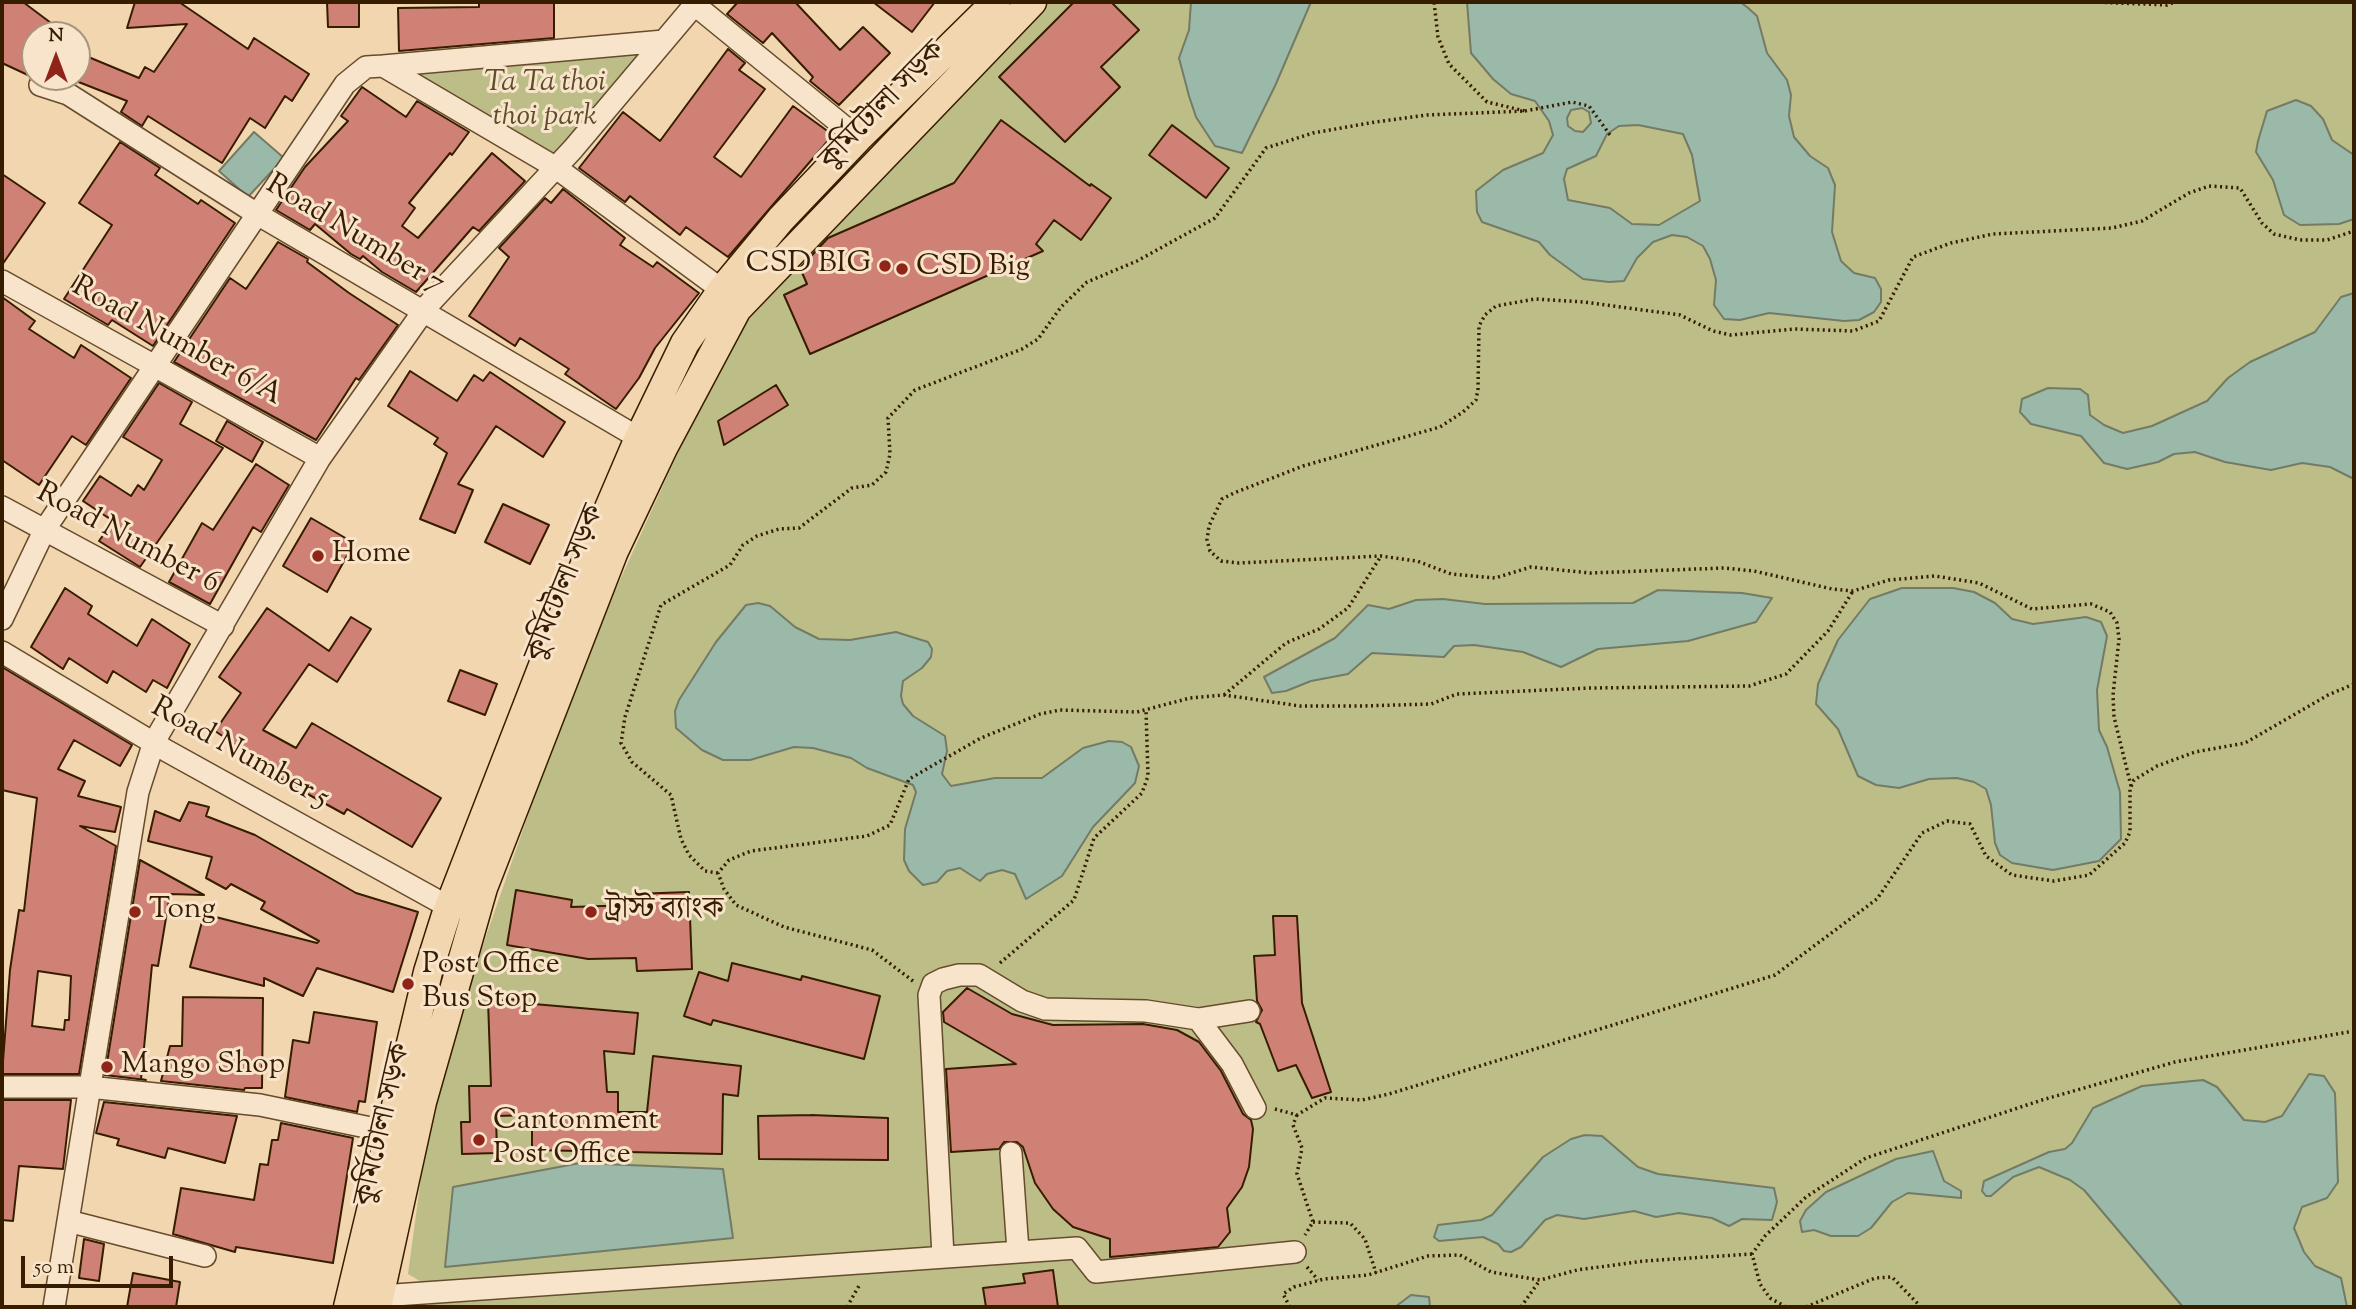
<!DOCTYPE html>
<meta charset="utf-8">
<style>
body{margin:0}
#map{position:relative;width:2356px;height:1309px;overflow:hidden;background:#f2d6af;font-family:"Sorts Mill Goudy",serif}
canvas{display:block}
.frame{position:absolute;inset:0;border:4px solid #371d00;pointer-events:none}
.north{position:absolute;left:21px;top:21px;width:70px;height:70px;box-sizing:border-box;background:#f7e4cb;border:2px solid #aa947a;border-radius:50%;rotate:0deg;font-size:19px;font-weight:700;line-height:28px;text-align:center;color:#371d00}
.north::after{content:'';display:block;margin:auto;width:24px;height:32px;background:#8f2418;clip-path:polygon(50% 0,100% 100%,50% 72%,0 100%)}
.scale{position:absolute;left:21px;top:1256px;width:152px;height:32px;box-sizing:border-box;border:4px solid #371d00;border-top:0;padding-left:9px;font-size:21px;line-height:24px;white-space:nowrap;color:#371d00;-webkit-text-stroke:5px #f7e4cb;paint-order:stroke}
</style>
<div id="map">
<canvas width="2356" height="1309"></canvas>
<div class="frame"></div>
<div class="north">N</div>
<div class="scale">50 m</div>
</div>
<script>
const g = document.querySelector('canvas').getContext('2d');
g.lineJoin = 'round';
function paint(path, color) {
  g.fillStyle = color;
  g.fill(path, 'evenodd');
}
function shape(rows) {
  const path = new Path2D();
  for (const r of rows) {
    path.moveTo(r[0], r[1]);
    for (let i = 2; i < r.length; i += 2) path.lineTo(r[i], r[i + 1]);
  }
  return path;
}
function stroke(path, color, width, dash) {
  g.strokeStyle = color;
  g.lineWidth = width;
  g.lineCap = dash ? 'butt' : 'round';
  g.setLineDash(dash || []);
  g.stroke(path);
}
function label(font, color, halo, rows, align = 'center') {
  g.font = font + ' "Sorts Mill Goudy","Noto Serif Bengali",serif';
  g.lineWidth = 6;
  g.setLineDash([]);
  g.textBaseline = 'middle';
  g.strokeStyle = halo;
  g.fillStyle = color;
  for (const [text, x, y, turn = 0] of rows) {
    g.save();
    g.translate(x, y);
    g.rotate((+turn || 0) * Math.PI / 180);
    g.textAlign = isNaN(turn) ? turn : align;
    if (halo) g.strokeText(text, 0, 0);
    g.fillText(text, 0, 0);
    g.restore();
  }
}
const green = shape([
 [1045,2,2354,2,2354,1307,431,1307,430,1287,408,1274,433,1089,577,674,730,339],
 [651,48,555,160,398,68]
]);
const water = shape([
 [1191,2,1311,2,1275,86,1242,153,1215,146,1196,117,1189,96,1179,58,1189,30,1191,2],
 [1467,2,1740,2,1747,7,1757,16,1767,53,1787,80,1791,95,1789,116,1794,137,1810,156,1828,168,1835,185,1832,232,1841,261,1854,273,1875,278,1881,289,1881,302,1874,312,1859,320,1844,321,1769,313,1740,320,1724,319,1714,305,1716,280,1710,259,1703,246,1687,237,1672,235,1653,242,1637,258,1624,281,1609,282,1583,279,1550,255,1539,242,1482,222,1477,212,1476,191,1503,170,1543,153,1553,135,1549,121,1535,101,1511,94,1493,79,1471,53,1467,2],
 [1582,108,1589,112,1591,123,1583,132,1575,131,1568,126,1567,118,1571,110,1582,108],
 [1638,125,1683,134,1692,155,1700,201,1659,225,1632,224,1610,208,1568,200,1564,179,1567,169,1596,156,1607,134,1619,126,1638,125],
 [2296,100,2311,106,2323,119,2332,140,2354,155,2354,219,2339,224,2300,225,2284,215,2273,180,2256,152,2258,141,2267,111,2296,100],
 [254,132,284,158,248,197,219,171,254,132],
 [2354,293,2354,479,2330,467,2302,463,2271,470,2225,462,2195,452,2174,454,2158,462,2127,469,2104,463,2081,436,2031,424,2020,412,2022,399,2048,388,2080,389,2088,395,2090,415,2104,425,2123,433,2152,426,2207,401,2228,378,2250,362,2315,332,2341,297,2354,293],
 [1902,588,1953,588,1974,592,1995,603,2012,619,2033,624,2086,617,2101,622,2107,636,2097,690,2099,730,2107,747,2120,792,2121,839,2099,861,2053,870,2012,863,2000,855,1995,843,1991,805,1986,789,1974,782,1957,778,1929,779,1899,788,1876,785,1858,776,1838,729,1816,704,1818,684,1838,640,1870,599,1902,588],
 [1658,590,1742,593,1772,598,1756,622,1688,641,1598,649,1561,667,1523,652,1474,645,1454,646,1444,657,1372,653,1348,674,1311,681,1286,691,1272,693,1264,677,1335,638,1368,605,1389,609,1416,600,1443,599,1485,604,1633,603,1658,590],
 [758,603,770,606,795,627,819,639,850,640,896,632,928,642,932,649,931,657,922,668,903,681,901,696,903,704,913,716,945,736,947,751,942,774,951,786,995,778,1042,778,1083,748,1109,741,1122,742,1131,747,1139,766,1135,783,1093,827,1062,876,1026,899,1015,874,1002,870,987,874,980,881,960,868,947,871,937,882,923,885,909,871,904,860,905,829,916,792,913,785,867,768,851,758,813,748,794,747,750,760,723,760,702,750,676,728,675,711,679,700,716,642,746,605,758,603],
 [2309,1074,2324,1076,2335,1093,2338,1182,2327,1198,2302,1207,2294,1228,2304,1252,2315,1266,2341,1278,2347,1307,2183,1307,2084,1190,2070,1180,2039,1167,2013,1177,1991,1196,1986,1196,1982,1191,1984,1181,2049,1152,2065,1149,2072,1143,2093,1108,2142,1086,2203,1080,2217,1087,2244,1120,2265,1122,2282,1116,2309,1074],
 [1585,1135,1602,1136,1638,1167,1658,1174,1774,1188,1777,1202,1772,1220,1742,1219,1729,1226,1712,1218,1679,1213,1656,1217,1634,1211,1584,1219,1557,1215,1545,1220,1521,1247,1511,1252,1504,1251,1498,1244,1483,1237,1439,1241,1434,1237,1438,1225,1481,1220,1492,1215,1543,1157,1571,1139,1585,1135],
 [1933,1151,1944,1181,1961,1191,1961,1198,1908,1193,1892,1202,1871,1228,1858,1236,1831,1236,1814,1230,1802,1232,1800,1221,1806,1210,1826,1192,1896,1159,1933,1151],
 [580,1163,723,1169,733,1238,445,1267,453,1187,580,1163],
 [1411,1295,1429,1297,1430,1307,1395,1307,1411,1295]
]);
const building = shape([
 [2,2,23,2,67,35,35,35,35,73,30,76,2,63,2,2],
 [135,2,179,2,248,49,254,38,309,74,292,101,285,96,265,128,250,118,222,163,148,116,142,126,121,112,127,101,76,81,86,56,139,78,145,67,154,72,187,24,127,28,135,2],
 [327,2,359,2,359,27,328,27,327,2],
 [479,2,554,2,554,38,399,51,398,8,479,7,479,2],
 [738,2,795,2,840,50,863,27,890,53,839,105,810,81,813,77,772,33,763,43,727,14,738,2],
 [873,2,935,2,912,32,873,2],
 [1074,2,1111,2,1139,30,1101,67,1120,87,1065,142,999,77,1074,2],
 [728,49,745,63,739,70,765,89,714,157,741,177,793,106,833,135,728,257,686,227,680,235,630,196,625,202,579,168,623,112,660,141,728,49],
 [362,87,406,117,417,101,469,132,452,155,450,153,409,203,415,208,402,226,418,238,492,153,525,181,479,231,473,227,416,292,382,272,363,256,360,259,351,254,315,224,310,230,276,210,305,167,348,121,341,116,362,87],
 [1001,120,1090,186,1091,184,1111,198,1081,240,1054,220,1036,244,1043,251,810,354,784,295,807,284,800,268,828,238,954,183,1001,120],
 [1172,125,1229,168,1206,198,1149,155,1172,125],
 [120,142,160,168,155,175,198,204,201,200,235,223,153,346,112,320,108,325,64,299,112,225,79,203,120,142],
 [2,174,45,203,2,265,2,174],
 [563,189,625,238,620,245,653,267,657,262,699,293,655,348,639,378,616,409,565,374,569,369,520,338,515,346,469,316,509,257,499,248,545,198,551,203,563,189],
 [278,242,308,259,307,262,349,293,398,325,359,380,356,378,316,440,174,362,230,278,246,289,278,242],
 [2,297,35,321,29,329,74,358,81,345,131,378,86,445,72,436,39,485,2,460,2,297],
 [410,371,457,401,474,375,483,381,490,372,565,422,543,457,496,426,458,484,473,490,455,533,420,519,447,453,434,444,438,438,388,406,410,371],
 [159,383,192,402,180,424,223,448,140,567,99,541,113,521,83,501,100,476,131,496,138,485,144,490,162,460,123,437,159,383],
 [776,385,788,405,724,445,718,421,776,385],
 [227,421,263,442,252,462,216,441,227,421],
 [256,464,289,485,261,532,253,527,210,604,169,582,202,523,213,530,256,464],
 [503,504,549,525,530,564,485,542,503,504],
 [311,518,354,543,327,592,283,566,311,518],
 [65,588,92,606,88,614,137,646,152,619,190,644,167,688,153,680,146,692,113,671,107,683,69,658,63,669,31,647,65,588],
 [267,608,329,651,351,617,371,629,337,682,309,664,263,730,296,748,312,723,441,798,412,847,347,809,344,814,264,770,267,766,215,731,241,693,219,677,267,608],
 [2,667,132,745,120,766,74,740,58,769,85,781,78,796,121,807,115,832,80,826,116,846,79,1074,2,1074,10,970,19,910,24,911,37,798,2,790,2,667],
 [38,971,71,976,69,1020,65,1020,64,1030,32,1026,38,971],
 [460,670,497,684,485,715,448,701,460,670],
 [189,802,209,807,206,816,255,835,356,893,418,912,393,992,317,968,303,996,264,978,264,986,190,967,204,914,317,943,319,941,261,909,265,902,231,884,226,889,206,878,212,857,148,841,155,811,180,821,189,802],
 [140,860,204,895,170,894,158,966,152,965,141,1079,146,1080,105,1075,140,860],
 [516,890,572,900,571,907,635,905,634,894,689,892,692,969,637,971,636,958,588,959,507,945,516,890],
 [1273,916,1297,916,1302,1003,1331,1092,1312,1098,1296,1065,1278,1071,1260,1024,1256,1022,1262,1010,1257,1001,1254,956,1275,955,1273,916],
 [732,963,801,980,802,976,880,996,864,1059,713,1020,711,1025,684,1016,699,972,728,981,732,963],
 [967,988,1012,1014,1053,1025,1143,1024,1177,1030,1199,1042,1221,1071,1243,1114,1251,1120,1253,1129,1249,1167,1242,1187,1227,1208,1230,1232,1218,1247,1110,1257,1110,1239,1073,1227,1053,1209,1035,1183,1023,1147,1017,1142,1004,1142,999,1149,951,1152,946,1069,1016,1064,944,1022,943,1012,967,988],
 [183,997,263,998,262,1088,245,1088,244,1090,161,1081,170,1046,182,1046,183,997],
 [522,999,522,1003,638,1013,634,1054,604,1051,607,1092,618,1092,618,1112,647,1112,653,1056,741,1066,738,1096,723,1094,722,1154,532,1150,532,1115,496,1116,497,1153,462,1154,461,1122,470,1122,469,1086,491,1086,488,1001,522,999],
 [314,1012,377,1022,365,1102,359,1101,357,1112,285,1097,293,1040,309,1043,314,1012],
 [2,1100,71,1100,63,1169,19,1166,13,1221,2,1220,2,1100],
 [104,1102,237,1116,225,1163,168,1148,165,1158,117,1145,119,1139,96,1133,104,1102],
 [811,1115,888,1118,888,1160,759,1159,758,1116,811,1115],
 [281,1123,353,1138,333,1263,236,1247,235,1252,173,1234,181,1188,254,1200,260,1164,268,1165,272,1140,278,1140,281,1123],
 [84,1239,104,1244,99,1281,79,1278,84,1239],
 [1053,1270,1058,1307,986,1307,983,1288,1025,1283,1023,1274,1053,1270],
 [133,1273,180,1282,176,1307,127,1307,133,1273]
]);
const path = shape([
 [2094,2,2167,5,2175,2],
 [1525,111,1572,102,1589,106,1610,135],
 [1224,695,1286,643,1319,629,1348,608,1381,556],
 [2131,786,2114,717,2113,695,2119,639,2117,623,2110,612,2091,604,2032,609,1979,583,1935,576,1889,580,1853,591,1832,589,1754,571,1724,568,1590,573,1531,567,1495,578,1451,574,1417,561,1381,556,1239,563,1221,561,1210,551,1207,540,1209,526,1222,499,1234,493,1303,466,1440,427,1463,412,1476,400,1478,389,1479,326,1485,315,1496,306,1535,299,1584,302,1680,315,1713,331,1731,335,1794,329,1853,331,1879,321,1913,257,1951,243,1993,234,2112,228,2142,221,2189,193,2209,186,2240,188,2262,223,2274,234,2300,240,2327,240,2354,231],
 [718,873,705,871,689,855,681,839,671,795,632,762,621,743,625,717,661,605,730,565,743,545,757,536,779,529,799,528,852,488,872,485,886,472,890,454,888,418,915,390,1022,349,1038,339,1061,307,1087,282,1137,261,1215,218,1266,148,1313,133,1375,122,1427,115,1525,111,1487,102,1449,64,1438,37,1434,2],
 [1000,963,1074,900,1094,838,1142,793,1148,776,1146,710],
 [913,981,872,950,784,927,736,905,724,889,718,873,729,860,751,851,867,836,890,825,909,779,981,738,1040,714,1060,710,1137,712,1190,698,1224,695,1300,706,1362,706,1431,704,1457,694,1591,688,1749,686,1786,674,1828,631,1853,591],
 [1275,1109,1297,1115,1325,1098,1362,1100,1389,1094,1775,975,1877,899,1922,833,1947,821,1970,824,1986,856,2012,875,2054,881,2089,875,2125,843,2130,832,2130,789,2134,780,2157,766,2195,752,2245,743,2328,695,2354,684],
 [1297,1115,1293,1125,1302,1148,1297,1174,1313,1222,1305,1235],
 [1313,1222,1350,1223,1365,1239,1376,1273],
 [1307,1267,1318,1280],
 [847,1307,860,1284],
 [1290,1307,1283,1294,1294,1287,1324,1279,1368,1275,1428,1256,1460,1255,1491,1272,1540,1280,1577,1270,1644,1261,1752,1254],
 [1521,1307,1540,1280],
 [1786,1307,1770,1298,1760,1284,1752,1254,1765,1236,1806,1197,1866,1158,2042,1100,2175,1062,2354,1031],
 [1806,1307,1875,1278,1892,1277,1921,1307]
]);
const minor = shape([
 [695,5,858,138],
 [664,41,383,66,555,167,722,290],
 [40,85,68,94,257,214,639,438],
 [2,281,320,458],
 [2,507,223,626],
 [2,619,45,529,345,84,366,67,383,66],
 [2,652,167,751,449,907],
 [1198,1019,1249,1011],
 [2,1087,89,1087,260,1105,390,1132],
 [1011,1153,1018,1251],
 [68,1221,205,1256],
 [943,1256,929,995,933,984,943,979,959,975,979,975,1022,1001,1045,1009,1146,1011,1198,1019,1232,1064,1255,1108],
 [351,1298,1077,1248,1096,1272,1295,1252],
 [54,1307,138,792,154,742,320,458,427,306,573,149,697,2]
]);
const major = shape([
 [348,1307,428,972,446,915,556,632,639,438,685,343,722,290,781,219,858,138,996,2],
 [377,1307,422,1102,483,888,614,551,663,448,737,309,1032,2]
]);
const markers = [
 [885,266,7,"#8f2418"],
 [902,269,7,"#8f2418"],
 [318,556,7,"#8f2418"],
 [135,912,7,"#8f2418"],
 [591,912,7,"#8f2418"],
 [408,984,7,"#8f2418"],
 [107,1067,7,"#8f2418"],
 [479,1140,7,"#8f2418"]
];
const parkNames = [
 ["Ta Ta thoi",545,85],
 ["thoi park",545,119]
];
const streetNames = [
 ["কুর্মিটোলা সড়ক",884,107,-46],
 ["Road Number 7",354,236,31],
 ["Road Number 6/A",176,343,29],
 ["Road Number 6",127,540,28],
 ["কুর্মিটোলা সড়ক",567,584,-68],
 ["Road Number 5",239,755,29],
 ["কুর্মিটোলা সড়ক",385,1125,-77]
];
const poiNames = [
 ["CSD BIG",871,266,"right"],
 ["CSD Big",916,269],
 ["Home",332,556],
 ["Tong",149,912],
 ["ট্রাস্ট ব্যাংক",605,912],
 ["Post Office",422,967],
 ["Bus Stop",422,1001],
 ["Mango Shop",121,1067],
 ["Cantonment",493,1123],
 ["Post Office",493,1157]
];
paint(green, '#bdbd88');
paint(water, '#9bb9a9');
stroke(water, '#737b65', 2);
paint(building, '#d08176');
stroke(building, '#371d00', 2);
stroke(minor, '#664b2c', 24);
stroke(major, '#371d00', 31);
stroke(path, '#371d00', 3.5, [2, 3.5]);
stroke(minor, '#f7e4cb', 21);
stroke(major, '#f2d6af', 28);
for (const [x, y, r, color] of markers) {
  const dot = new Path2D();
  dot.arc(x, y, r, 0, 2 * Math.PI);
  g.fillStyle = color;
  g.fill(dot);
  stroke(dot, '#f7e4cb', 2.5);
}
label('italic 30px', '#5f4d29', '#f7e4cb', parkNames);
label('30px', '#371d00', '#f7e4cb', streetNames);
label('30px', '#371d00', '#f7e4cb', poiNames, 'left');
</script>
